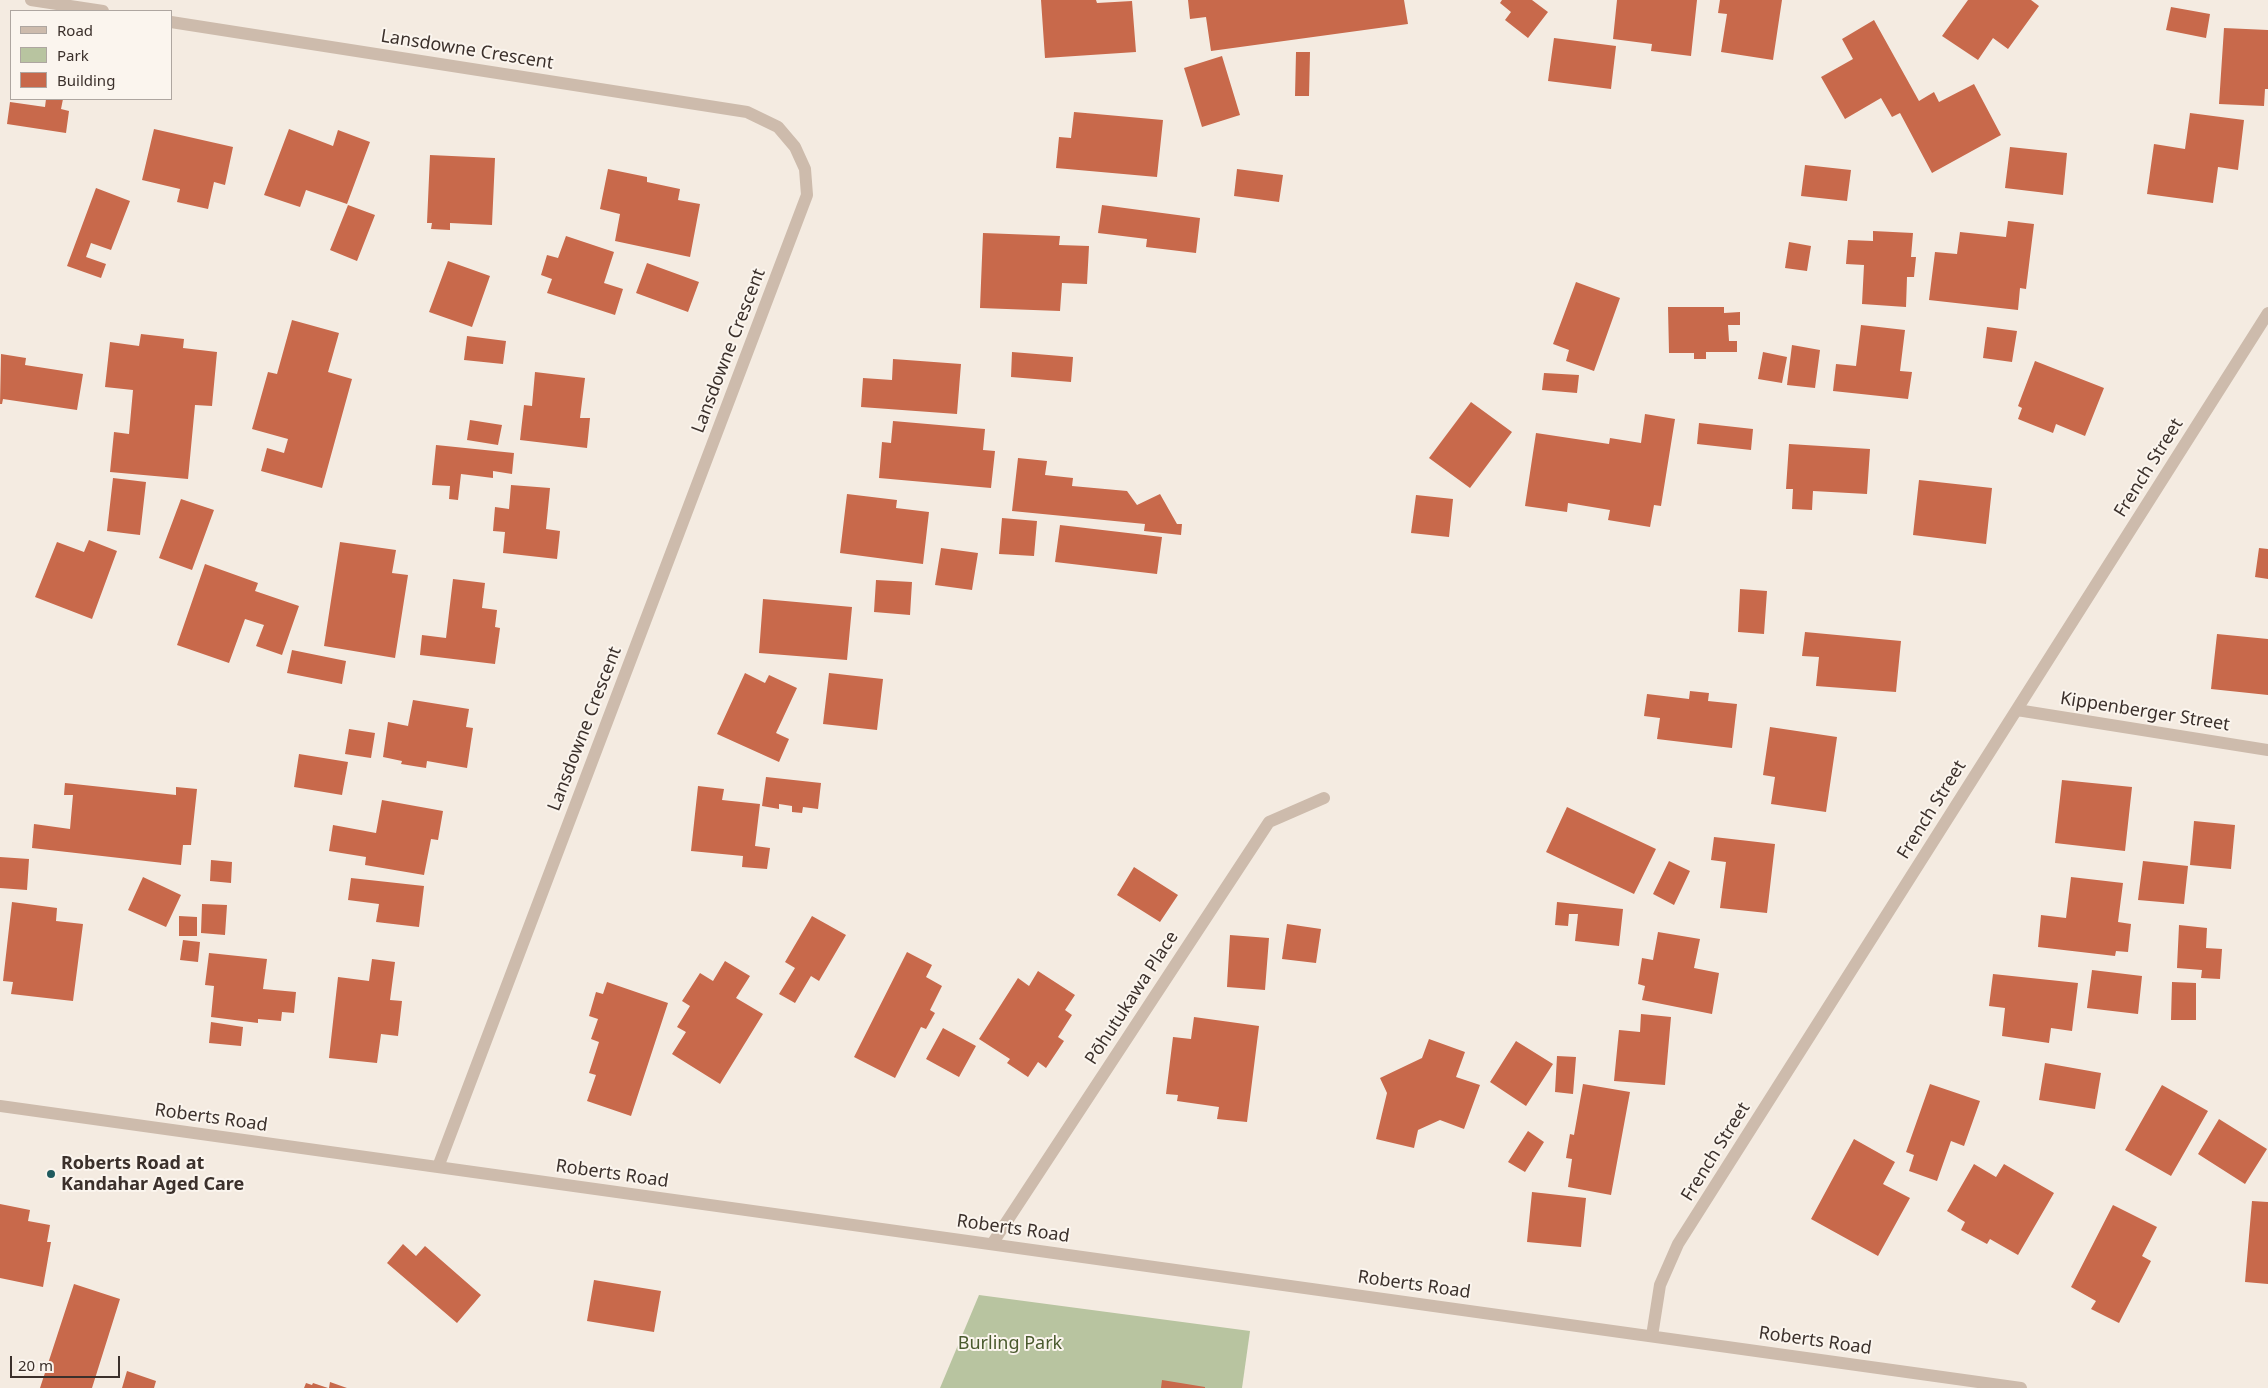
<!DOCTYPE html>
<meta charset="utf-8">
<style>
body{margin:0}
#map{position:relative;width:2268px;height:1388px;overflow:hidden;background:#f4ebe1;font-family:"Noto Sans",sans-serif}
canvas{display:block}
.legend{position:absolute;left:10px;top:10px;width:162px;height:90px;box-sizing:border-box;background:#fbf5ee;border:1px solid #aea6a0;margin:0;padding:6px 9px;list-style:none;font-size:15px;color:#3b302b}
.legend li{display:flex;align-items:center;gap:10px;height:25px}
.legend b{width:25px;border:1px solid #aea6a0}
.scale{position:absolute;left:10px;top:1356px;width:110px;height:22px;box-sizing:border-box;border:2px solid #3b302b;border-top:0;padding-left:6px;font-size:15px;line-height:18px;white-space:nowrap;color:#3b302b;-webkit-text-stroke:4px #fbf5ee;paint-order:stroke}
</style>
<div id="map">
<canvas width="2268" height="1388"></canvas>
<ul class="legend">
<li><b style="height:6px;background:#cdbbac"></b>Road</li>
<li><b style="height:14px;background:#b8c4a0"></b>Park</li>
<li><b style="height:14px;background:#c8694b"></b>Building</li>
</ul>
<div class="scale">20 m</div>
</div>
<script>
const g = document.querySelector('canvas').getContext('2d');
g.lineJoin = 'round';
function paint(path, color) {
  g.fillStyle = color;
  g.fill(path, 'evenodd');
}
function shape(rows) {
  const path = new Path2D();
  for (const r of rows) {
    path.moveTo(r[0], r[1]);
    for (let i = 2; i < r.length; i += 2) path.lineTo(r[i], r[i + 1]);
  }
  return path;
}
function stroke(path, color, width, dash) {
  g.strokeStyle = color;
  g.lineWidth = width;
  g.lineCap = dash ? 'butt' : 'round';
  g.setLineDash(dash || []);
  g.stroke(path);
}
function label(font, color, halo, rows, align = 'center') {
  g.font = font + ' "Noto Sans",sans-serif';
  g.lineWidth = 4;
  g.setLineDash([]);
  g.textBaseline = 'middle';
  g.strokeStyle = halo;
  g.fillStyle = color;
  for (const [text, x, y, turn = 0] of rows) {
    g.save();
    g.translate(x, y);
    g.rotate((+turn || 0) * Math.PI / 180);
    g.textAlign = isNaN(turn) ? turn : align;
    if (halo) g.strokeText(text, 0, 0);
    g.fillText(text, 0, 0);
    g.restore();
  }
}
const green = shape([
 [979,1295,1250,1331,1242,1388,940,1388]
]);
const building = shape([
 [1041,0,1096,0,1097,3,1132,1,1136,52,1045,58],
 [1188,0,1404,0,1408,24,1211,51,1206,17,1190,19],
 [1502,0,1532,0,1548,12,1528,38,1505,20,1511,12,1500,3],
 [1617,0,1697,0,1691,56,1651,51,1652,44,1613,39],
 [1720,0,1782,0,1773,60,1721,52,1727,14,1718,13],
 [1968,0,2031,0,2039,6,2008,49,1993,38,1978,60,1942,36],
 [2171,7,2210,14,2206,38,2166,30],
 [1874,20,1919,101,1934,92,1939,102,1974,84,2001,135,1932,173,1900,113,1892,117,1881,98,1845,119,1821,77,1853,59,1842,39],
 [2224,28,2268,30,2268,89,2265,89,2264,106,2219,104],
 [1554,38,1616,46,1611,89,1548,81],
 [1296,52,1310,52,1309,96,1295,96],
 [1222,56,1240,115,1202,127,1184,68],
 [46,99,63,99,61,109,69,111,66,133,7,124,10,102,45,107],
 [1074,112,1163,120,1157,177,1056,168,1059,137,1071,138],
 [2190,113,2244,120,2238,170,2218,167,2213,203,2147,194,2154,144,2185,149],
 [154,129,233,147,225,185,214,182,208,209,177,202,180,189,142,180],
 [289,129,333,146,338,130,370,142,347,204,306,190,300,207,264,195],
 [2010,147,2067,153,2063,195,2005,188],
 [430,155,495,158,492,225,450,223,450,230,431,229,432,223,427,223],
 [1805,165,1851,170,1847,201,1801,196],
 [608,169,647,177,647,182,680,189,678,200,700,204,690,257,615,241,620,214,600,209],
 [1237,169,1283,175,1279,202,1234,196],
 [96,188,130,201,111,250,91,243,86,257,106,264,101,278,67,266],
 [348,205,375,215,357,261,330,250],
 [1102,205,1200,218,1196,253,1146,247,1147,239,1098,233],
 [2008,221,2034,224,2026,289,2020,288,2018,310,1929,300,1935,252,1957,254,1960,232,2006,237],
 [1873,231,1913,233,1911,257,1916,257,1914,277,1907,277,1906,307,1862,304,1864,265,1846,264,1848,240,1873,241],
 [983,233,1060,236,1059,245,1089,246,1087,284,1062,283,1060,311,980,308],
 [566,236,614,252,604,283,623,289,615,315,547,293,552,279,541,275,547,255,558,258],
 [1789,242,1811,246,1807,271,1785,268],
 [448,261,490,276,472,327,429,312],
 [647,263,699,282,688,312,636,293],
 [1576,282,1620,298,1594,371,1566,361,1569,350,1553,344],
 [1668,307,1724,307,1724,313,1740,312,1740,325,1728,325,1729,341,1737,341,1737,352,1706,352,1706,359,1694,359,1694,353,1669,353],
 [292,320,339,333,328,372,352,379,322,488,261,471,267,448,284,453,288,439,252,429,268,372,277,374],
 [1861,325,1905,330,1900,371,1912,372,1908,399,1833,391,1836,364,1856,366],
 [1987,327,2017,331,2012,362,1983,358],
 [141,334,184,339,183,348,217,352,212,406,195,405,188,479,110,472,114,432,129,434,133,390,105,387,110,342,139,346],
 [467,336,506,341,503,364,464,360],
 [1792,345,1820,350,1815,388,1787,385],
 [1012,352,1073,357,1071,382,1011,377],
 [1763,352,1787,357,1782,383,1758,379],
 [1,354,26,358,25,365,83,374,77,410,3,399,2,404,0,404],
 [893,359,961,364,957,414,861,407,863,378,892,380],
 [2035,361,2104,388,2085,436,2056,424,2053,433,2018,419,2022,408,2018,406],
 [535,372,585,378,580,418,590,418,587,448,520,440,524,405,532,406],
 [1544,373,1579,375,1577,393,1542,390],
 [1471,402,1512,432,1470,488,1429,458],
 [1645,414,1675,419,1661,506,1654,505,1650,527,1608,520,1610,510,1568,503,1567,512,1525,506,1536,433,1609,444,1610,438,1641,443],
 [470,420,502,425,498,445,467,440],
 [893,421,985,429,983,450,995,451,991,488,879,478,882,442,891,443],
 [1699,423,1753,429,1751,450,1697,444],
 [1789,444,1870,449,1867,494,1813,491,1812,510,1792,509,1793,489,1786,489],
 [436,445,514,453,512,474,493,471,493,478,461,474,458,500,449,499,450,486,432,485],
 [1018,458,1047,461,1045,475,1073,478,1072,486,1127,491,1137,505,1160,494,1177,524,1182,524,1181,535,1144,531,1145,524,1012,511],
 [113,478,146,482,140,535,107,531],
 [1919,480,1992,488,1986,544,1913,535],
 [511,485,550,488,546,529,560,531,557,559,503,553,505,532,493,531,495,507,509,509],
 [847,494,897,500,896,508,929,512,923,564,840,553],
 [1416,495,1453,499,1449,537,1411,533],
 [181,499,214,510,192,570,159,558],
 [1002,518,1037,521,1034,556,999,554],
 [1060,525,1162,537,1157,574,1055,562],
 [89,540,117,551,92,619,35,597,57,542,84,552],
 [340,542,396,550,392,573,408,575,395,658,324,646],
 [941,548,978,553,972,590,935,585],
 [2259,548,2268,549,2268,579,2255,577],
 [205,564,258,583,255,591,299,606,282,655,256,646,264,625,245,619,229,663,177,645],
 [453,579,485,583,482,608,497,610,495,627,500,628,495,664,420,655,422,635,446,638],
 [876,580,912,582,910,615,874,612],
 [1740,589,1767,591,1764,634,1738,632],
 [763,599,852,607,847,660,759,653],
 [1805,632,1901,641,1896,692,1816,686,1819,657,1802,656],
 [2217,634,2268,639,2268,695,2211,689],
 [292,650,346,661,342,684,287,673],
 [745,673,765,683,769,675,797,688,776,733,789,739,779,762,717,734],
 [829,673,883,679,877,730,823,724],
 [1690,691,1709,693,1708,701,1737,704,1732,748,1657,739,1660,718,1644,716,1647,694,1689,699],
 [413,700,469,709,466,727,473,728,467,768,427,761,426,768,401,764,402,761,383,757,388,722,408,726],
 [1770,727,1837,737,1826,812,1771,804,1775,777,1763,775],
 [349,729,375,733,371,758,345,754],
 [299,754,348,762,342,795,294,787],
 [766,777,821,783,818,809,803,807,802,813,792,812,792,806,779,804,779,809,762,806],
 [2062,780,2132,787,2125,851,2055,843],
 [65,783,176,795,176,787,197,789,191,845,183,845,181,865,32,848,34,824,70,829,73,795,64,795],
 [698,786,724,789,722,800,760,804,755,846,770,848,767,869,742,867,743,856,691,851],
 [382,800,443,811,438,840,431,839,424,875,365,865,366,857,329,851,333,825,376,833],
 [1567,807,1656,849,1634,894,1546,852],
 [2194,821,2235,825,2231,869,2190,865],
 [1714,837,1775,844,1767,913,1720,908,1726,862,1711,860],
 [0,857,29,859,27,890,0,888],
 [211,860,232,862,231,883,210,881],
 [1669,861,1690,871,1674,905,1653,894],
 [2143,861,2188,866,2184,904,2138,900],
 [1134,867,1178,895,1160,922,1117,895],
 [143,877,181,895,166,927,128,910],
 [2071,877,2123,883,2118,922,2131,924,2128,952,2116,951,2115,956,2038,947,2041,915,2066,918],
 [351,878,424,886,419,927,376,922,379,904,348,900],
 [12,902,57,908,56,921,83,924,73,1001,11,994,13,982,3,981],
 [1557,902,1623,909,1619,946,1575,941,1578,914,1569,914,1568,926,1555,925],
 [202,904,227,905,225,935,201,933],
 [179,916,197,917,197,936,179,936],
 [812,916,846,935,819,981,811,976,795,1003,779,994,795,968,785,962],
 [1287,924,1321,929,1316,963,1282,959],
 [2179,925,2207,928,2206,948,2222,949,2220,979,2201,978,2202,970,2177,968],
 [1658,932,1700,939,1694,968,1719,973,1712,1014,1642,1000,1645,986,1638,984,1642,958,1653,960],
 [1230,935,1269,938,1265,990,1227,987],
 [183,940,200,942,198,962,180,960],
 [907,952,932,965,926,977,942,986,930,1010,935,1013,926,1029,921,1027,895,1078,854,1057],
 [209,953,267,959,263,989,296,992,294,1013,282,1012,281,1021,258,1019,258,1023,211,1017,214,986,205,985],
 [372,959,395,962,390,1000,402,1001,398,1036,381,1034,377,1063,329,1058,338,977,369,981],
 [725,961,750,976,736,998,763,1014,720,1084,672,1054,686,1032,677,1027,690,1006,682,1001,700,973,713,981],
 [2092,970,2142,976,2138,1014,2087,1008],
 [1038,971,1075,995,1065,1010,1072,1015,1058,1037,1064,1041,1046,1068,1038,1062,1028,1077,1007,1063,1010,1059,979,1039,1018,978,1029,986],
 [1993,974,2078,983,2072,1031,2051,1028,2049,1043,2002,1036,2005,1008,1989,1006],
 [607,982,668,1003,631,1116,587,1101,596,1075,589,1073,599,1042,591,1039,598,1019,589,1016,596,992,603,994],
 [2172,982,2196,983,2196,1020,2171,1020],
 [1641,1014,1671,1017,1665,1085,1614,1081,1619,1030,1640,1032],
 [1194,1017,1259,1026,1247,1122,1217,1119,1219,1107,1177,1101,1178,1095,1166,1094,1173,1037,1191,1039],
 [211,1022,243,1027,241,1046,209,1043],
 [943,1028,976,1046,959,1077,926,1059],
 [1429,1039,1465,1052,1456,1077,1480,1085,1464,1129,1440,1120,1418,1130,1414,1148,1376,1139,1387,1093,1380,1078,1422,1058],
 [1516,1041,1553,1064,1526,1106,1490,1082],
 [1557,1056,1576,1057,1573,1094,1555,1092],
 [2045,1063,2101,1073,2095,1109,2039,1100],
 [1583,1084,1630,1092,1611,1195,1568,1187,1572,1159,1566,1158,1570,1134,1574,1135],
 [1930,1084,1980,1101,1964,1146,1951,1141,1937,1181,1909,1171,1914,1155,1906,1152],
 [2162,1085,2208,1111,2171,1176,2125,1150],
 [2219,1119,2267,1149,2245,1184,2198,1154],
 [1528,1131,1544,1142,1525,1172,1508,1162],
 [1854,1139,1895,1162,1883,1184,1910,1198,1878,1256,1811,1219],
 [1974,1164,1996,1177,2004,1164,2054,1193,2018,1255,1990,1239,1987,1244,1961,1230,1965,1222,1947,1211],
 [1532,1192,1586,1198,1581,1247,1527,1242],
 [2252,1201,2268,1202,2268,1284,2245,1282],
 [0,1204,30,1210,28,1221,50,1225,47,1242,51,1242,43,1287,0,1278],
 [2113,1205,2157,1227,2142,1256,2151,1261,2119,1323,2091,1309,2096,1301,2071,1287],
 [403,1244,416,1256,425,1246,481,1295,457,1323,387,1263],
 [594,1280,661,1291,654,1332,587,1321],
 [74,1284,120,1299,92,1388,40,1388],
 [127,1371,156,1381,154,1388,122,1388],
 [1162,1380,1205,1387,1205,1388,1161,1388],
 [330,1382,347,1388,329,1388],
 [306,1383,312,1385,313,1383,328,1388,304,1388]
]);
const street = shape([
 [31,0,103,11],
 [171,22,747,112,778,127,795,147,805,169,807,195,438,1167],
 [2017,710,2268,750],
 [0,1106,2021,1388],
 [992,1244,1269,822,1324,798],
 [1652,1336,1660,1285,1678,1244,2268,313]
]);
const markers = [
 [51,1174,5,"#1f5a5e"]
];
const streetNames = [
 ["Lansdowne Crescent",467,50,9],
 ["Lansdowne Crescent",729,351,-69],
 ["French Street",2149,468,-58],
 ["Kippenberger Street",2145,712,9],
 ["Lansdowne Crescent",585,729,-69],
 ["French Street",1932,810,-58],
 ["Pōhutukawa Place",1132,998,-57],
 ["Roberts Road",211,1118,8],
 ["French Street",1716,1152,-58],
 ["Roberts Road",612,1174,8],
 ["Roberts Road",1013,1229,8],
 ["Roberts Road",1414,1285,8],
 ["Roberts Road",1815,1341,8]
];
const poiNames = [
 ["Roberts Road at",61,1164],
 ["Kandahar Aged Care",61,1185]
];
const parkNames = [
 ["Burling Park",1010,1344]
];
paint(green, '#b8c4a0');
paint(building, '#c8694b');
stroke(street, '#cdbbac', 12);
for (const [x, y, r, color] of markers) {
  const dot = new Path2D();
  dot.arc(x, y, r, 0, 2 * Math.PI);
  g.fillStyle = color;
  g.fill(dot);
  stroke(dot, '#fbf5ee', 2);
}
label('18px', '#3b302b', '#fbf5ee', streetNames);
label('bold 18px', '#3b302b', '#fbf5ee', poiNames, 'left');
label('18px', '#4a5a2e', '#fbf5ee', parkNames);
</script>
